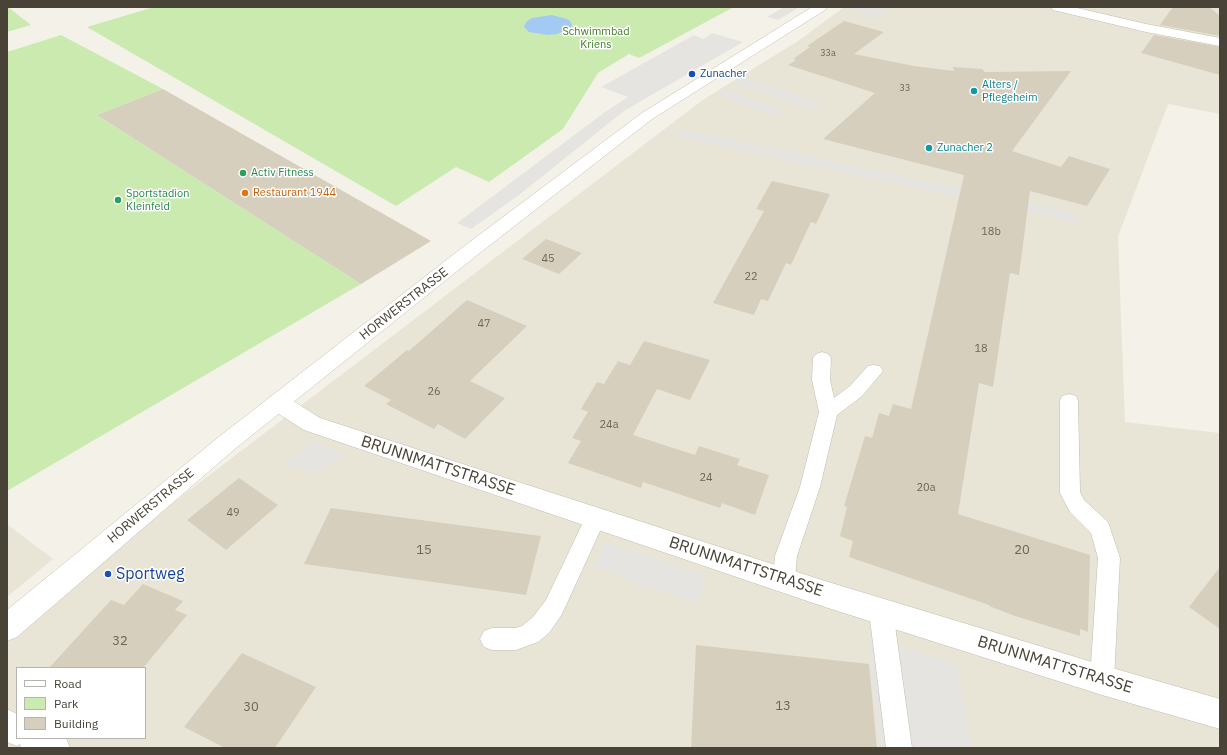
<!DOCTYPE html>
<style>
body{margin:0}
#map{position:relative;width:1227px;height:755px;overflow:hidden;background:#f4f2e8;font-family:"IBM Plex Sans",sans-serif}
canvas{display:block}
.frame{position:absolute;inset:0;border:8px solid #484336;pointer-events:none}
.legend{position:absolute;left:16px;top:667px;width:130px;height:72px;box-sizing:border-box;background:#fff;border:1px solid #b6b4af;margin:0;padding:5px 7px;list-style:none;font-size:12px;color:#484336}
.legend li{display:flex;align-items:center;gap:8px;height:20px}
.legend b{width:20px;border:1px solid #b6b4af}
</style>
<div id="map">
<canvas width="1227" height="755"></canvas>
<div class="frame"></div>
<ul class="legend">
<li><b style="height:5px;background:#fff"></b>Road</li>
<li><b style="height:11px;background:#caeab0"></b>Park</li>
<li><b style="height:11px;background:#d6cfbd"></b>Building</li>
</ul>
</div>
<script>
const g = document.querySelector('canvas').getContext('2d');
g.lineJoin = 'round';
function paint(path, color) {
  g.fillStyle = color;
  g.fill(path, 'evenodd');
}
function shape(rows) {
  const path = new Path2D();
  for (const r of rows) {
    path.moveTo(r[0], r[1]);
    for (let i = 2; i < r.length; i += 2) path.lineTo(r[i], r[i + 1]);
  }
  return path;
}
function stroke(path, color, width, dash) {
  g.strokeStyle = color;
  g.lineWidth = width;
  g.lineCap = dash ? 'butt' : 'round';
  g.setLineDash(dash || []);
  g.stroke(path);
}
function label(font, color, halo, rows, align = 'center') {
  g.font = font + ' "IBM Plex Sans",sans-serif';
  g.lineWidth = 3;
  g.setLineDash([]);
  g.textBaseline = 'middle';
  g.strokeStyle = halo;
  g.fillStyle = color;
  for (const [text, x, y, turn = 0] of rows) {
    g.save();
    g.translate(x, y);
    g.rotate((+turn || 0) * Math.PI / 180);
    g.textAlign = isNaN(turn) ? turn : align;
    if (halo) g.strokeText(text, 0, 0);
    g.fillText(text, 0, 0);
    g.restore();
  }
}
const residential = shape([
 [844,7,1220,7,1220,114,1168,104,1118,237,1125,422,1220,433,1220,748,7,748,7,637,174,502,704,99,798,41],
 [17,668,145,668,145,738,17,738],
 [7,524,53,559,7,597]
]);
const green = shape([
 [7,7,8,7,31,25,7,32],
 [154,7,734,7,639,58,629,54,598,73,563,129,489,182,456,167,396,206,87,27],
 [61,35,163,89,97,115,361,284,7,491,7,52]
]);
const parking = shape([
 [784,7,800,7,778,20,767,17],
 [849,7,892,7,878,18,848,8],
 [712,33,743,42,624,111,519,195,471,229,457,223,605,112,628,97,601,87,694,35,703,39],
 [743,77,824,104,816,111,734,83],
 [725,89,783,110,774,116,716,95],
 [672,127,1068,211,1082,224,679,137],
 [310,442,344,453,319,474,284,464],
 [605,542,707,575,698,603,594,567],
 [868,637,956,664,972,748,879,748]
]);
const water = shape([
 [552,15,567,19,571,22,572,25,570,29,557,34,548,35,529,32,524,27,526,22,532,18]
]);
const building = shape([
 [1173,7,1209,7,1220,16,1220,36,1160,25],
 [844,21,884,32,854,54,914,66,954,71,953,67,982,69,985,72,1071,71,1012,151,1061,167,1069,156,1110,169,1087,206,1030,191,1019,275,1010,273,993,387,979,383,958,514,1090,555,1088,632,1080,629,1080,636,1015,616,989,606,989,605,849,557,853,541,840,536,847,507,844,506,865,436,872,438,879,413,889,416,893,404,911,409,964,175,823,139,875,93,788,65,796,60,793,59,810,47,807,46],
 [1154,35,1220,47,1220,75,1141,53],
 [163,89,431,241,361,284,97,115],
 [772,181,830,194,816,224,811,222,791,265,786,263,768,301,761,299,754,315,713,303,764,211,756,209],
 [546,239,582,253,559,274,522,259],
 [467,300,527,326,470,381,505,398,465,439,438,424,434,429,386,404,391,400,364,386,407,350,409,351],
 [644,341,710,360,690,400,657,389,633,435,695,455,699,446,740,459,737,465,769,475,755,515,722,503,720,508,643,482,641,488,568,463,581,441,572,438,588,412,581,409,597,382,604,384,618,361,630,365],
 [239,478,278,505,226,550,187,520],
 [331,508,541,536,526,595,304,564],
 [1220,567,1220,629,1189,607],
 [143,584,183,601,175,610,187,615,143,668,49,668,111,600,124,605],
 [696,645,869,664,877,748,691,748],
 [242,653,316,687,275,748,225,748,184,727]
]);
const service = shape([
 [822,352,828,354,831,358,830,380,834,398,850,386,868,366,874,365,880,366,883,371,862,396,837,415,820,487,797,556,795,580,792,587,784,590,776,587,773,580,775,556,800,487,819,412,812,380,813,358,816,354,822,352],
 [1069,394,1076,396,1078,401,1080,492,1084,500,1108,522,1120,558,1114,680,1111,689,1102,692,1093,689,1090,680,1098,558,1091,533,1070,512,1060,493,1060,401,1062,396,1069,394],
 [595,509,602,512,606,518,562,614,549,633,538,642,516,650,492,650,484,647,480,639,484,631,492,628,516,628,522,626,533,617,546,600,588,512,595,509],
 [881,600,889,603,893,611,912,748,886,748,869,611,873,603,881,600]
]);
const minor = shape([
 [1051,7,1073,7,1146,24,1220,38,1220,46,1146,32,1053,10,1051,7],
 [279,395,287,397,320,418,825,581,1102,665,1220,699,1220,729,1102,695,825,607,304,430,271,409,268,403,271,397,279,395],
 [7,709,17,714,17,738,66,738,70,748,21,748,20,744,17,746,7,742,7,709]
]);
const tertiary = shape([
 [812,7,827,7,825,10,652,119,481,252,236,448,17,637,7,641,7,610,220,436,467,244,642,113,812,7]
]);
const markers = [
 [692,74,4,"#1a4fb4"],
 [974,91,4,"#0f9aa8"],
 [929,148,4,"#0f9aa8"],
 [243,173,4,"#2e9e5b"],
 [245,193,4,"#e8710a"],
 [118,200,4,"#2e9e5b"],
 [108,574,4,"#1a4fb4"]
];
const farNumbernames = [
 ["33a",828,53],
 ["33",905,88]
];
const farParknames = [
 ["Schwimmbad",596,32],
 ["Kriens",596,45]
];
const farTransitnames = [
 ["Zunacher",700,74]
];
const farCulturenames = [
 ["Alters /",982,85],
 ["Pflegeheim",982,98],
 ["Zunacher 2",937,148]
];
const farLeisurenames = [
 ["Activ Fitness",251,173],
 ["Sportstadion",126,194],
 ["Kleinfeld",126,207]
];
const farFoodnames = [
 ["Restaurant 1944",253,193]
];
const numberNames = [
 ["18b",991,232],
 ["45",548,259],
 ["22",751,277],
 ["47",484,324],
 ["18",981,349],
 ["26",434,392],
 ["24a",609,425],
 ["24",706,478],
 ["20a",926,488],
 ["49",233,513]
];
const streetNames = [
 ["HORWERSTRASSE",404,304,-38],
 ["HORWERSTRASSE",151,506,-40]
];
const nearNumbernames = [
 ["15",424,550],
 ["20",1022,550],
 ["32",120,641],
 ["13",783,706],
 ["30",251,707]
];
const nearStreetnames = [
 ["BRUNNMATTSTRASSE",438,466,18],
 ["BRUNNMATTSTRASSE",746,567,18],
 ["BRUNNMATTSTRASSE",1055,665,17]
];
const nearTransitnames = [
 ["Sportweg",116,574]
];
paint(residential, '#e9e5d6');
paint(green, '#caeab0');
paint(parking, '#e6e4e0');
paint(water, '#a3caf3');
paint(building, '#d6cfbd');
stroke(service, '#c3bead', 1);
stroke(minor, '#c3bead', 1);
stroke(tertiary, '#c3bead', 1);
paint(service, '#fff');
paint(minor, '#fff');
paint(tertiary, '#fff');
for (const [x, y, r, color] of markers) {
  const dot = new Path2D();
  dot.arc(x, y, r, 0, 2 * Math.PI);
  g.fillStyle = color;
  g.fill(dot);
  stroke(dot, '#fff', 1.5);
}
label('9px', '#6c6658', null, farNumbernames);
label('11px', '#3f7c27', '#fff', farParknames);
label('11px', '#164399', '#fff', farTransitnames, 'left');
label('11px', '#0d838f', '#fff', farCulturenames, 'left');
label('11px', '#27864d', '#fff', farLeisurenames, 'left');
label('11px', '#c56008', '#fff', farFoodnames, 'left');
label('11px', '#6c6658', null, numberNames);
label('13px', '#484336', '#fff', streetNames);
label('13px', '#6c6658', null, nearNumbernames);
label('16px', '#484336', '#fff', nearStreetnames);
label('16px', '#164399', '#fff', nearTransitnames, 'left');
</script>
